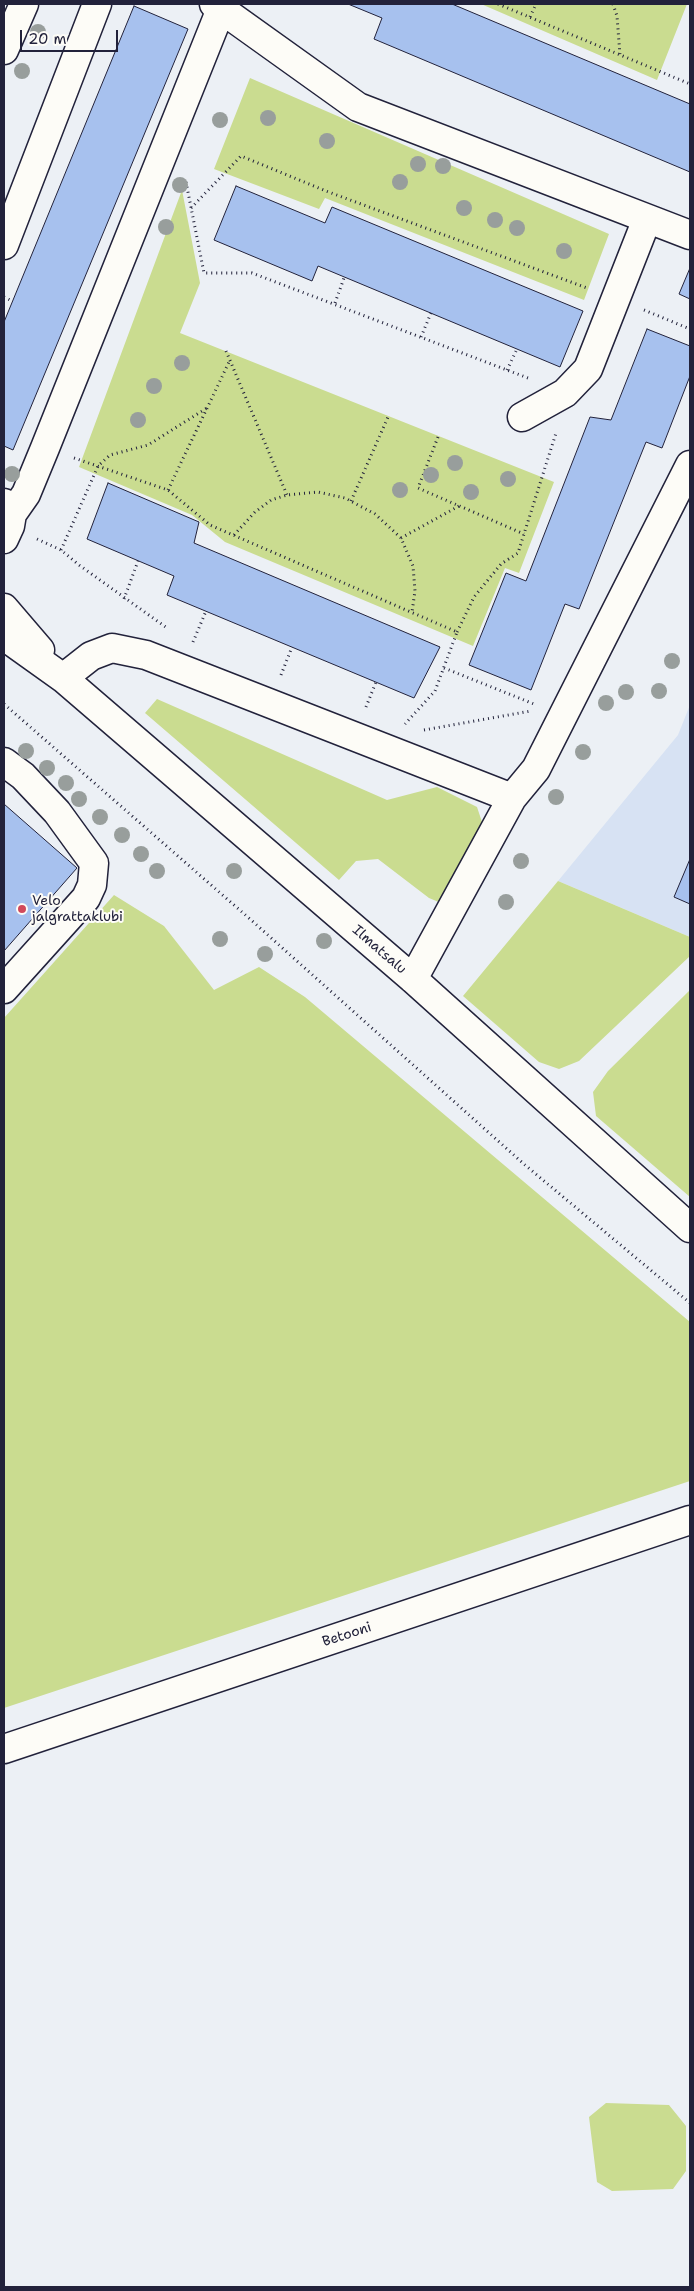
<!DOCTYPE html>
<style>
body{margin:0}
#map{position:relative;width:694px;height:2291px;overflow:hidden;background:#ecf0f5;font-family:"Shantell Sans",sans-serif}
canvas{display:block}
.frame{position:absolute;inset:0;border:5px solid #22223b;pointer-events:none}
.scale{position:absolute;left:20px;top:30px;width:98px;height:22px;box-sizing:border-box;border:2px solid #22223b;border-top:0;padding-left:6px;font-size:15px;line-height:18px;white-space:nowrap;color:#22223b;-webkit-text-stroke:4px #fdfcf7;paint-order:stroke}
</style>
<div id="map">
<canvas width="694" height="2291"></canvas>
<div class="frame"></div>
<div class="scale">20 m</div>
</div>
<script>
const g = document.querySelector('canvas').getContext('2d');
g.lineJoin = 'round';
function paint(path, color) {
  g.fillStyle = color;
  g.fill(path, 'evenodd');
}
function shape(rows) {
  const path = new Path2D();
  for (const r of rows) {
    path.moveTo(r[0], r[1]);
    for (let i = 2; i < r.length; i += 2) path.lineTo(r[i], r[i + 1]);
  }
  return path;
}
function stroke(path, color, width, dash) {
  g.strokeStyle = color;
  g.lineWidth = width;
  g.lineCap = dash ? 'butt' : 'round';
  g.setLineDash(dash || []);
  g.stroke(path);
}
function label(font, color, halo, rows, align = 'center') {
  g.font = font + ' "Shantell Sans",sans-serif';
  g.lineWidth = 4;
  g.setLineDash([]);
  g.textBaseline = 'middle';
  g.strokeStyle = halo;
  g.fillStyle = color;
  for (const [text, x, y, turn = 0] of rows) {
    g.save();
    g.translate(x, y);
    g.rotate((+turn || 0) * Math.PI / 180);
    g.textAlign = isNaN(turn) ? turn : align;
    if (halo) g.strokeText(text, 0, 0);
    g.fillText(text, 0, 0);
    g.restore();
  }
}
const built = shape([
 [690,705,690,937,558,881,678,735]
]);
const green = shape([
 [481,4,687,4,657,80],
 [250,78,609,234,584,300,325,198,319,209,214,169],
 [182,190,200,283,180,333,554,482,519,573,505,568,473,646,225,542,192,515,79,467],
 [157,699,387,800,437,787,477,807,482,822,478,839,441,903,429,898,378,859,356,861,339,880,145,713],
 [558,881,690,937,690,956,579,1061,559,1069,539,1062,463,996],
 [114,895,164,926,214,990,259,967,305,997,690,1322,690,1481,4,1708,4,1018],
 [690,990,690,1197,596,1116,593,1092,608,1071],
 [606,2103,669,2105,686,2126,686,2171,673,2189,612,2191,597,2182,589,2117]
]);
const building = shape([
 [348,4,452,4,690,104,690,172,374,39,382,18,348,4],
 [134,6,188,29,13,450,4,446,4,322,134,6],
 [236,186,325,223,332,207,583,311,560,367,318,266,312,281,214,240,236,186],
 [690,268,690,299,679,294,690,268],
 [647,329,690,346,690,376,662,448,646,442,579,609,565,604,531,690,469,665,506,573,526,581,590,417,611,420,647,329],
 [108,483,199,522,194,543,440,647,414,698,167,595,174,576,87,539,108,483],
 [4,804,77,868,4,951,4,804],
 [690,859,690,904,674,897,690,859]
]);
const path = shape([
 [498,4,690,84],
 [613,4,617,16,620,55],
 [530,17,536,4],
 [186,182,204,273,252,273,528,378],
 [191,208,241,156,326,191,587,288],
 [4,297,12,301],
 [335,303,344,278],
 [644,310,690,329],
 [421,337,431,313],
 [226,351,287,495],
 [507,370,517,349],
 [438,437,418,488,524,534],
 [74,458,168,490,210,525,457,632,435,691,405,724],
 [168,490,230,360],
 [351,501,388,417],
 [234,535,255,512,271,500,287,495,318,492,345,498,375,514,401,538,413,566,415,591,412,612],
 [401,538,459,506],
 [37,539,61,550,79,565,167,628],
 [61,550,98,466,110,455,148,445,207,408],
 [124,599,138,561],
 [457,632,474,597,501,564,518,553,556,433],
 [193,642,206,611],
 [444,668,534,704],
 [281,675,292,647],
 [4,704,250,919,525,1165,690,1303],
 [366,707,376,682],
 [424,730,531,711]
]);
const minor = shape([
 [214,4,358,107,690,235],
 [4,50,24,4],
 [4,245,97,4],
 [522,417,565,393,588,369,647,219],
 [4,503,12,514,10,526,4,539],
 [12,514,26,494,45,448,221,9],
 [4,608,40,650],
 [4,636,63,678,413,979,690,1228],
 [63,678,91,656,112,648,146,655,512,798],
 [4,762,23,776,57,812,94,863,92,885,86,898,4,989],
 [413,979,512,798,536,769,690,465],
 [4,1749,690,1520]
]);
const trees = [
 [38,32],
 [22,71],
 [268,118],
 [220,120],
 [327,141],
 [418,164],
 [443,166],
 [400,182],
 [180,185],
 [464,208],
 [495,220],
 [166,227],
 [517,228],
 [564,251],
 [182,363],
 [154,386],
 [138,420],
 [455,463],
 [12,474],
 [431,475],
 [508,479],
 [400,490],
 [471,492],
 [672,661],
 [659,691],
 [626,692],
 [606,703],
 [26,751],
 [583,752],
 [47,768],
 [66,783],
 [556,797],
 [79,799],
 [100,817],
 [122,835],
 [141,854],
 [521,861],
 [157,871],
 [234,871],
 [506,902],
 [220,939],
 [324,941],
 [265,954]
];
const markers = [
 [22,909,5,"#d1495b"]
];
const poiNames = [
 ["Velo",32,901],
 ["jalgrattaklubi",32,917]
];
const streetNames = [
 ["Ilmatsalu",379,950,41],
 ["Betooni",347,1635,-18]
];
paint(built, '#d7e2f3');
paint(green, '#cadc90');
paint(building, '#a7c1ee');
stroke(building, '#22223b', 1);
stroke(minor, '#22223b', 31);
stroke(path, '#22223b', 3, [1, 4]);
stroke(minor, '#fdfcf7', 28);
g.fillStyle = '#989e9c';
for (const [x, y] of trees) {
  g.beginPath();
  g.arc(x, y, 8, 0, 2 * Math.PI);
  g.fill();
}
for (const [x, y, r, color] of markers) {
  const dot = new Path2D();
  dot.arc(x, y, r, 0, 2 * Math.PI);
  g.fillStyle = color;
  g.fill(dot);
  stroke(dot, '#fdfcf7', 2);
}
label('14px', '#22223b', '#fdfcf7', poiNames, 'left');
label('14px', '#22223b', '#fdfcf7', streetNames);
</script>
